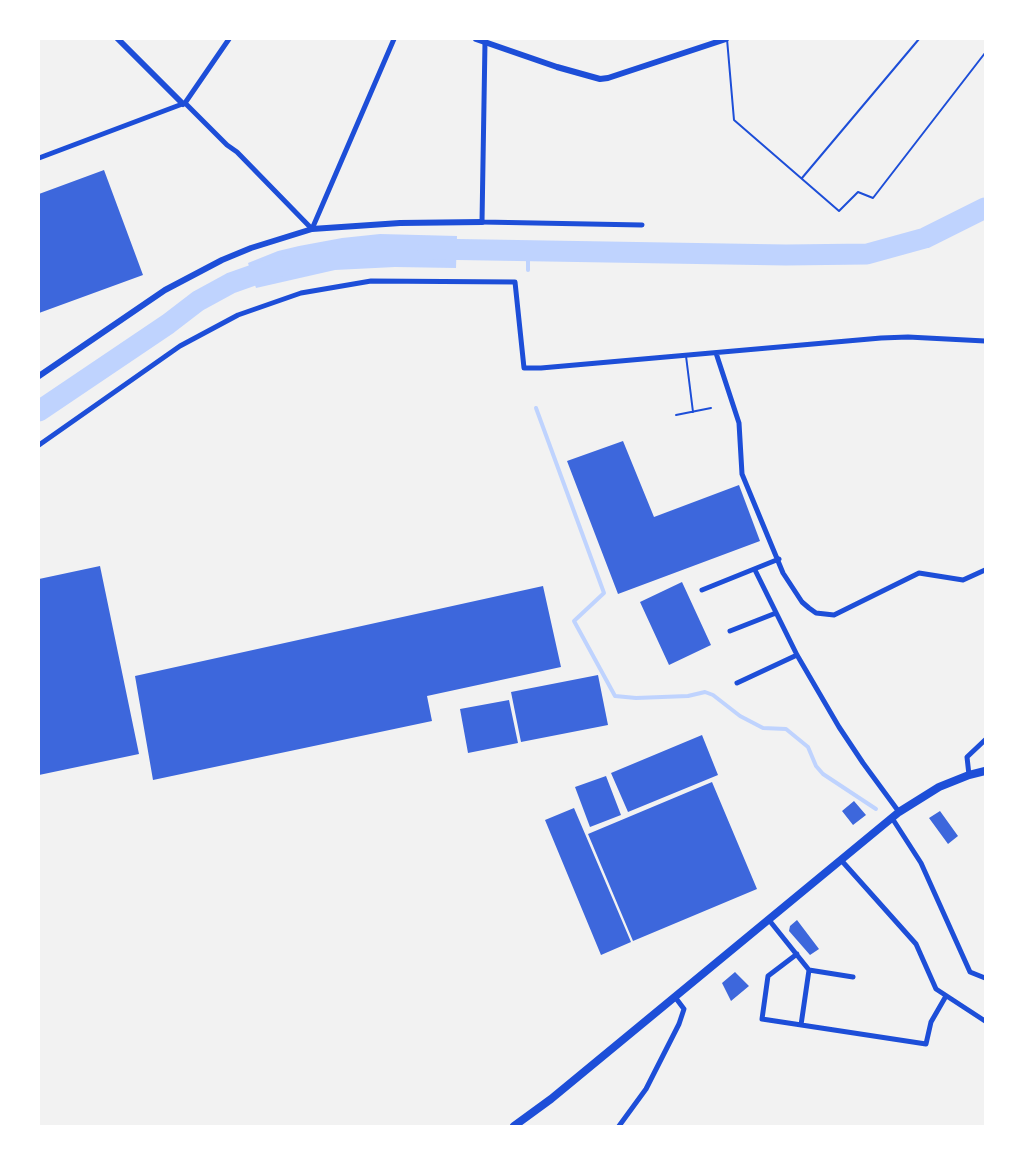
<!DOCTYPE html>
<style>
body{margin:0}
#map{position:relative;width:1024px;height:1165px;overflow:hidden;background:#f2f2f2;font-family:Commissioner,sans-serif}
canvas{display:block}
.frame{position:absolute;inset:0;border:40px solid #fff;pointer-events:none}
</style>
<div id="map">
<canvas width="1024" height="1165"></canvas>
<div class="frame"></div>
</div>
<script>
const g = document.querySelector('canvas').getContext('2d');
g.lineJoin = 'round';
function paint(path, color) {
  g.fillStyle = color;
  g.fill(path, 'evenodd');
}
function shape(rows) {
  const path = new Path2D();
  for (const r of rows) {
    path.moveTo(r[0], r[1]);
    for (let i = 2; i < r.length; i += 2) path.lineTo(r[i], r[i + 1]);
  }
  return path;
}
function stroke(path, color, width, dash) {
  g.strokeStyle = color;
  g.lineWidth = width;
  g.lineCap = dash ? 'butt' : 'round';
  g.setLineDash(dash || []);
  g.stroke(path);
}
const water = shape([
 [380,234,457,236,456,268,395,267,335,270,256,288,248,263,278,251,299,246,342,238]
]);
const stream = shape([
 [528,251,528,270],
 [536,408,604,593,574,621,615,696,636,698,688,696,705,692,713,695,740,716,763,728,786,729,808,747,816,766,823,774,876,809]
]);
const river = shape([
 [428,249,786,255,867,254,925,238,985,208],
 [39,411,168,324,198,301,231,283,279,266]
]);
const building = shape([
 [104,170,143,275,39,313,39,194],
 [623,441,654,517,739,485,760,541,618,594,567,461],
 [100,566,139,754,39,775,39,579],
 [682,582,711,645,669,665,640,602],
 [543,586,561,667,427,696,432,721,153,780,135,676],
 [598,675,608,725,521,742,511,692],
 [509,700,518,743,468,753,460,709],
 [702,735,718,775,628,812,611,773],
 [606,776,621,815,590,827,575,787],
 [712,782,757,889,633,941,588,834],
 [854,801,866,815,853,825,842,811],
 [574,808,631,942,601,955,545,820],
 [940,811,958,836,948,844,929,818],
 [797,920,819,949,810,955,789,931,790,926],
 [735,972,749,986,731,1001,722,983]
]);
const service = shape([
 [727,39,734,120,839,211,858,192,873,198,985,53],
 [802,178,919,39],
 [686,356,693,412],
 [676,415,711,408]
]);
const minor = shape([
 [485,42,482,222,642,225],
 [185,103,227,145,237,152,312,229,394,39],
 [39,158,185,103,229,39],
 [716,353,739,423,742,474,783,573,802,602,809,608,816,613,834,615,919,573,963,580,985,570],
 [39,445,180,346,238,315,301,293,371,281,515,282,524,368,541,368,881,338,908,337,985,341],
 [755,570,797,655,839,727,863,763,899,812],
 [702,590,779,559],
 [730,631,776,613],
 [737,683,797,655],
 [969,775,967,757,985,740],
 [892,818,921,863,970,972,985,978],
 [841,860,916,944,936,989,985,1021],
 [769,920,809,970,853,977],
 [797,954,768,976,762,1019,926,1044,931,1022,946,996],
 [801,1025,809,970],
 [619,1126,646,1089,679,1024,684,1009,675,997]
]);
const tertiary = shape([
 [118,39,183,104],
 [476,39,557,67,600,79,608,78,726,39],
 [39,376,165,290,222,260,251,248,312,229,400,223,482,222]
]);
const primary = shape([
 [514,1126,551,1099,899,812,939,787,969,775,985,771]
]);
paint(water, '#bfd3fe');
stroke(stream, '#bfd3fe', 4);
stroke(river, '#bfd3fe', 21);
paint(building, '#3d67dc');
stroke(service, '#1d4ed8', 2);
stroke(minor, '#1d4ed8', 5);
stroke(tertiary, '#1d4ed8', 6);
stroke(primary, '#1d4ed8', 8);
</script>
